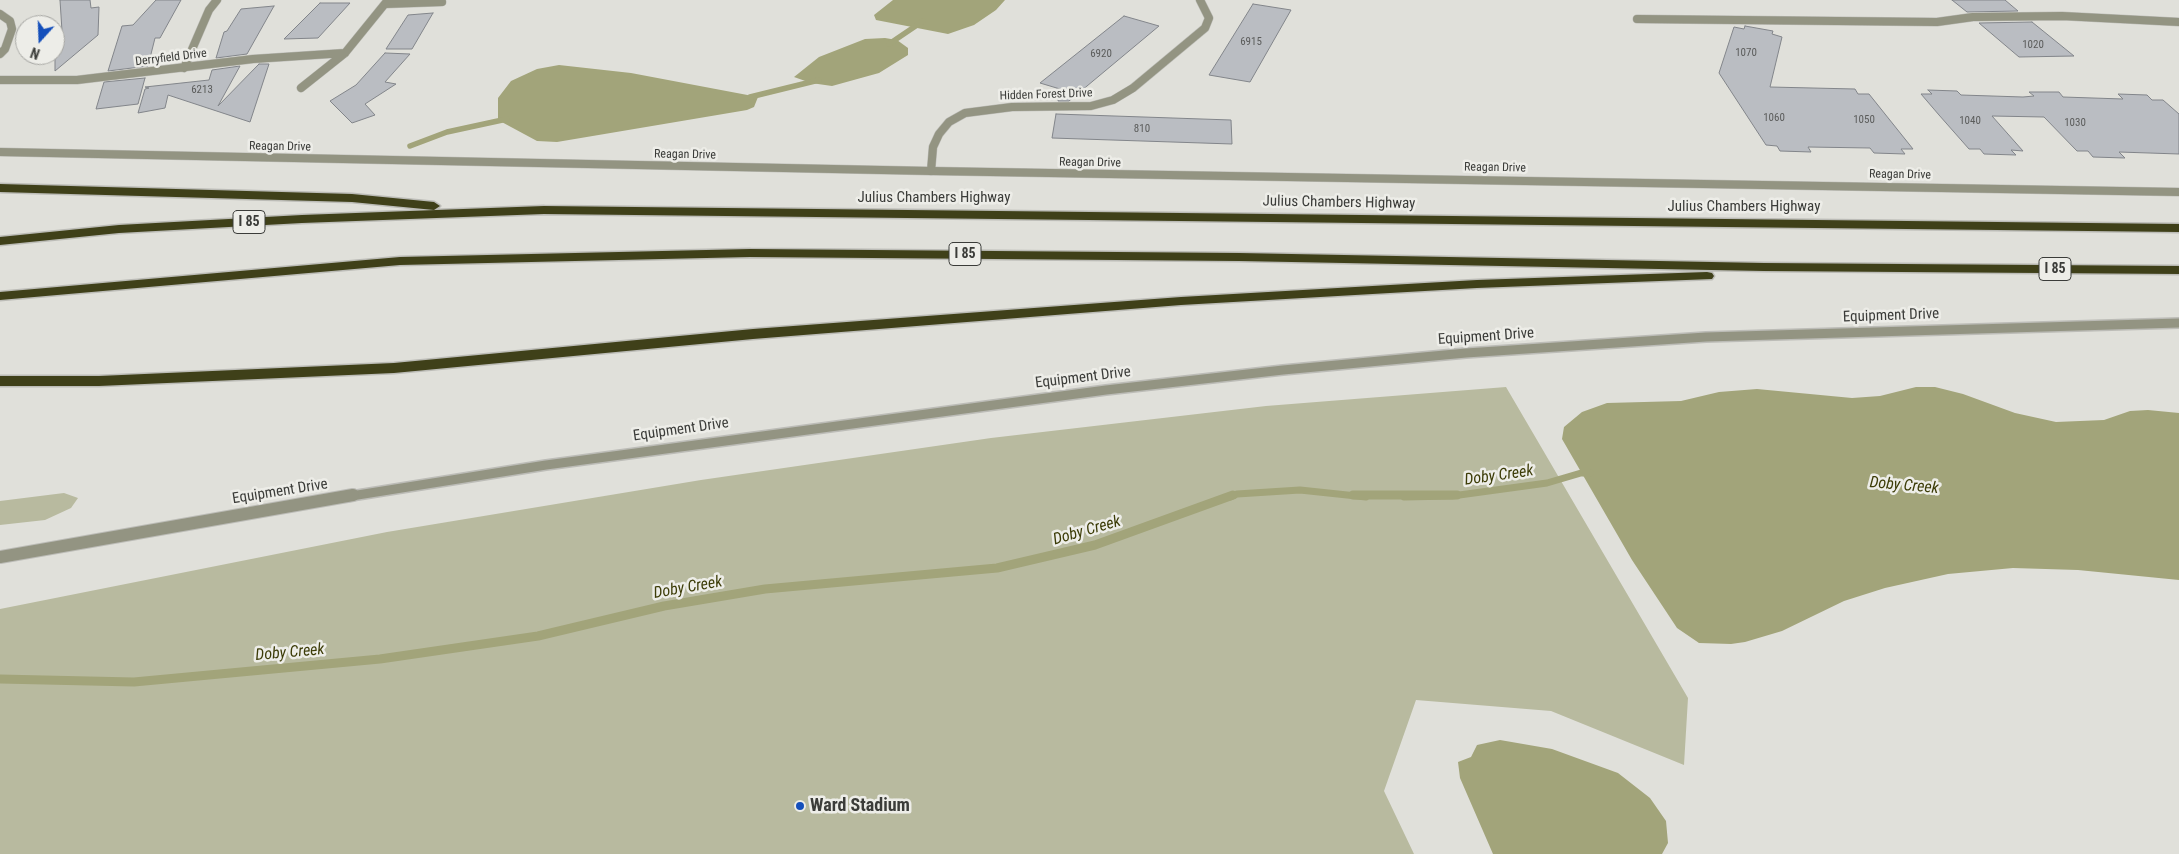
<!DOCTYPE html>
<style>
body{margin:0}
#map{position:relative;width:2179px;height:854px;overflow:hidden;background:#e0e0da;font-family:"Roboto Condensed",sans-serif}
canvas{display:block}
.north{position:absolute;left:15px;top:15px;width:50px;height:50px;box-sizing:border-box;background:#edede8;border:1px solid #a6a6a2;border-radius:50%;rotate:200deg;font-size:14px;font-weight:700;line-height:20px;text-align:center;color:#3b3c39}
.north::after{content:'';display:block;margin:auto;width:18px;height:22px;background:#144fbb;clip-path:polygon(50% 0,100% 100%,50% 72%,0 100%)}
</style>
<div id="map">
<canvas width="2179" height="854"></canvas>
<div class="north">N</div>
</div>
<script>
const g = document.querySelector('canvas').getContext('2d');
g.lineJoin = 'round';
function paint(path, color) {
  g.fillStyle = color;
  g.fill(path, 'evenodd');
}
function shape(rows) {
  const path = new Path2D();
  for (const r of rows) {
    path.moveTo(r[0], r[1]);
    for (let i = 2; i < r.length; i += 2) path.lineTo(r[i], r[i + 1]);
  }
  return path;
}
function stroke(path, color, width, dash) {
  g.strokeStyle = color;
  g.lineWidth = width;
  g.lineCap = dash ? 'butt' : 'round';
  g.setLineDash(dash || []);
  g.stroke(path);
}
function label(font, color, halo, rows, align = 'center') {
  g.font = font + ' "Roboto Condensed",sans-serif';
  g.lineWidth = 5;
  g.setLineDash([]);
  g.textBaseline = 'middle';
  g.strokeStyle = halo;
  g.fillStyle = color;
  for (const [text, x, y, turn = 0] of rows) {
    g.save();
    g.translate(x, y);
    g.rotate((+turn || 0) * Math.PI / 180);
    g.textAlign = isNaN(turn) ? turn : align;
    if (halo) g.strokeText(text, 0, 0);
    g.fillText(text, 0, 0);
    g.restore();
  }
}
const green = shape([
 [1506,387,1688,698,1684,765,1551,711,1416,700,1384,791,1414,854,0,854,0,609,387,532,701,480,991,438,1266,406],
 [64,493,78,498,71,508,45,520,0,525,0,501]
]);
const water = shape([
 [893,0,1005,0,996,10,974,25,948,34,876,20,874,15],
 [885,38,897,40,908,48,908,55,879,73,832,86,811,83,794,77,819,57,865,39],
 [559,65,631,73,758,97,754,107,747,110,557,142,537,141,498,120,498,98,511,81,537,69],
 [1916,387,1935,387,1963,394,2015,413,2056,422,2104,420,2130,411,2148,410,2179,413,2179,580,2078,570,2013,568,1948,574,1885,588,1844,601,1782,631,1745,642,1731,644,1699,643,1677,628,1632,560,1562,439,1564,427,1582,412,1607,403,1681,401,1719,392,1757,389,1852,398,1880,396],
 [1500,740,1552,749,1618,773,1650,798,1666,821,1668,843,1662,854,1493,854,1460,778,1458,762,1471,757,1477,745]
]);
const streamFar2 = shape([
 [889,44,923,21],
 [750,97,819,80],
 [410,146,447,132,507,119]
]);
const streamFar1 = shape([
 [1230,497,1237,494,1300,490,1366,497],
 [1404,497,1452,496,1547,483,1581,473,1590,473]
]);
const stream = shape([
 [1353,495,1457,495],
 [0,679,134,682,380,659,538,636,664,606,765,589,997,568,1095,545,1233,495]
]);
const building = shape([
 [60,0,90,0,91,8,99,7,98,35,55,71,55,38,62,31,60,0],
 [156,0,181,0,160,38,155,38,148,66,108,71,122,26,133,25,156,0],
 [1952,0,2005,0,2018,11,1967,12,1952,0],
 [320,3,350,3,318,38,284,39,320,3],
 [1253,4,1291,10,1250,82,1209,75,1253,4],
 [274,6,247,54,216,58,224,32,227,31,241,9,274,6],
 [433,13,412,49,386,49,408,15,433,13],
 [1124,16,1159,26,1069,101,1058,101,1060,89,1040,83,1124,16],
 [2032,22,2074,56,2019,57,1979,23,2032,22],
 [1745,26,1773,31,1772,34,1782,37,1770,87,1855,89,1858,94,1869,94,1913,149,1901,149,1905,154,1874,153,1870,148,1808,147,1811,152,1780,151,1777,146,1766,145,1719,73,1734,27,1744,29,1745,26],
 [385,53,410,54,385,82,396,84,365,104,375,115,352,123,330,101,356,85,385,53],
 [259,64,269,64,250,122,168,95,165,108,138,113,145,89,149,88,145,87,209,80,212,70,240,66,218,106,259,64],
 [145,78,138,104,96,109,104,82,145,78],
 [1928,90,1957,91,1961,95,2023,97,2034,96,2029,92,2059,92,2063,97,2123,99,2118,94,2147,95,2152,100,2163,100,2179,114,2179,154,2119,152,2125,158,2093,157,2088,151,2077,151,2044,117,1992,116,2023,151,2011,150,2016,155,1984,154,1980,149,1969,149,1939,115,1921,94,1932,94,1928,90],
 [1056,114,1231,120,1232,144,1052,138,1056,114]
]);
const minorFar2 = shape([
 [385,4,442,2],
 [0,14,10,21,12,29,5,49,0,54],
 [1637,19,1937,22,1973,17,2062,16,2179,22],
 [184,68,209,10,217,0],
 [0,80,77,80,253,59,345,53],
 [301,88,345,53,388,0],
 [931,171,933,147,939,134,949,122,965,113,1012,107,1091,106,1113,100,1133,88,1205,28,1209,18,1200,0]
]);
const minorFar1 = shape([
 [345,497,546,465,1106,390,1283,370,1466,353,1706,337,2179,323]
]);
const minor = shape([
 [0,557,353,495]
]);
const tertiary = shape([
 [0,152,931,171,2179,192]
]);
const motorway = shape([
 [0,184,352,194,434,202,440,206,434,210,352,202,0,192,0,184],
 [544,206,2179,224,2179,232,544,214,302,223,119,233,0,245,0,237,119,225,302,215,544,206],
 [750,249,1239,253,1764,263,2179,266,2179,274,1764,271,1239,261,750,257,400,265,0,300,0,292,400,257,750,249],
 [1707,272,1712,273,1714,276,1712,279,1477,288,1181,305,753,339,394,373,99,386,0,386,0,376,99,376,394,363,753,329,1181,297,1477,280,1707,272]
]);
const markers = [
 [800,806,5,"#144fbb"]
];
const farNumbernames = [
 ["6915",1251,42],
 ["1020",2033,45],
 ["1070",1746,53],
 ["6920",1101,54],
 ["6213",202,90],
 ["1060",1774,118],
 ["1050",1864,120],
 ["1040",1970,121],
 ["1030",2075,123],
 ["810",1142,129]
];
const farStreetnames = [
 ["Derryfield Drive",171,58,-7],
 ["Hidden Forest Drive",1046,95,-2],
 ["Reagan Drive",280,147,1],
 ["Reagan Drive",685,155,1],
 ["Reagan Drive",1090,163,1],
 ["Reagan Drive",1495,168,1],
 ["Reagan Drive",1900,175,1]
];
const shields = [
 [249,222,32],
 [965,254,32],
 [2055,269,32]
];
const shieldNames = [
 ["I 85",249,222],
 ["I 85",965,254],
 ["I 85",2055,269]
];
const streetNames = [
 ["Julius Chambers Highway",934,198],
 ["Julius Chambers Highway",1339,203,1],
 ["Julius Chambers Highway",1744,207],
 ["Equipment Drive",1891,316,-2],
 ["Equipment Drive",1486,337,-4],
 ["Equipment Drive",1083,378,-7],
 ["Equipment Drive",681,430,-8],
 ["Equipment Drive",280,492,-9]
];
const waterNames = [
 ["Doby Creek",1499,476,-8],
 ["Doby Creek",1904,486,5],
 ["Doby Creek",1087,531,-16],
 ["Doby Creek",688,588,-10],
 ["Doby Creek",290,653,-5]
];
const nearPoinames = [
 ["Ward Stadium",810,806]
];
paint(green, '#b8ba9f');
paint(water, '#a2a47a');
stroke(streamFar2, '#a2a47a', 5.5);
stroke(streamFar1, '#a2a47a', 7);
stroke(stream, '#a2a47a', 9);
paint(building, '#babdc2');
stroke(building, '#82858a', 1);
stroke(minorFar2, '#bcbcb7', 9);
stroke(minorFar1, '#bcbcb7', 12);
stroke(minor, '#bcbcb7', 14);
stroke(tertiary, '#bcbcb7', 9);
stroke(motorway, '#bcbcb7', 3);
stroke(minorFar2, '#939482', 8);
stroke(minorFar1, '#939482', 9);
stroke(minor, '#939482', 12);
stroke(tertiary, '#939482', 8);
paint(motorway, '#3f4019');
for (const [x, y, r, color] of markers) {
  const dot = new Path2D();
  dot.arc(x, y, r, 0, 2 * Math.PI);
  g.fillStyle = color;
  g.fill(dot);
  stroke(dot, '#edede8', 2);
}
label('11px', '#5b5c5b', null, farNumbernames);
label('12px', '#3b3c39', '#edede8', farStreetnames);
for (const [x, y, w] of shields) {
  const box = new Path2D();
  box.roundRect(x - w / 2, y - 11.5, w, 23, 4);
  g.fillStyle = '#edede8';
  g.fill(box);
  stroke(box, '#3b3c39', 1);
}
label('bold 14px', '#3b3c39', null, shieldNames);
label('15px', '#3b3c39', '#edede8', streetNames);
label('italic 16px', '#3c3c07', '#edede8', waterNames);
label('bold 18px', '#3b3c39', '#edede8', nearPoinames, 'left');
</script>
